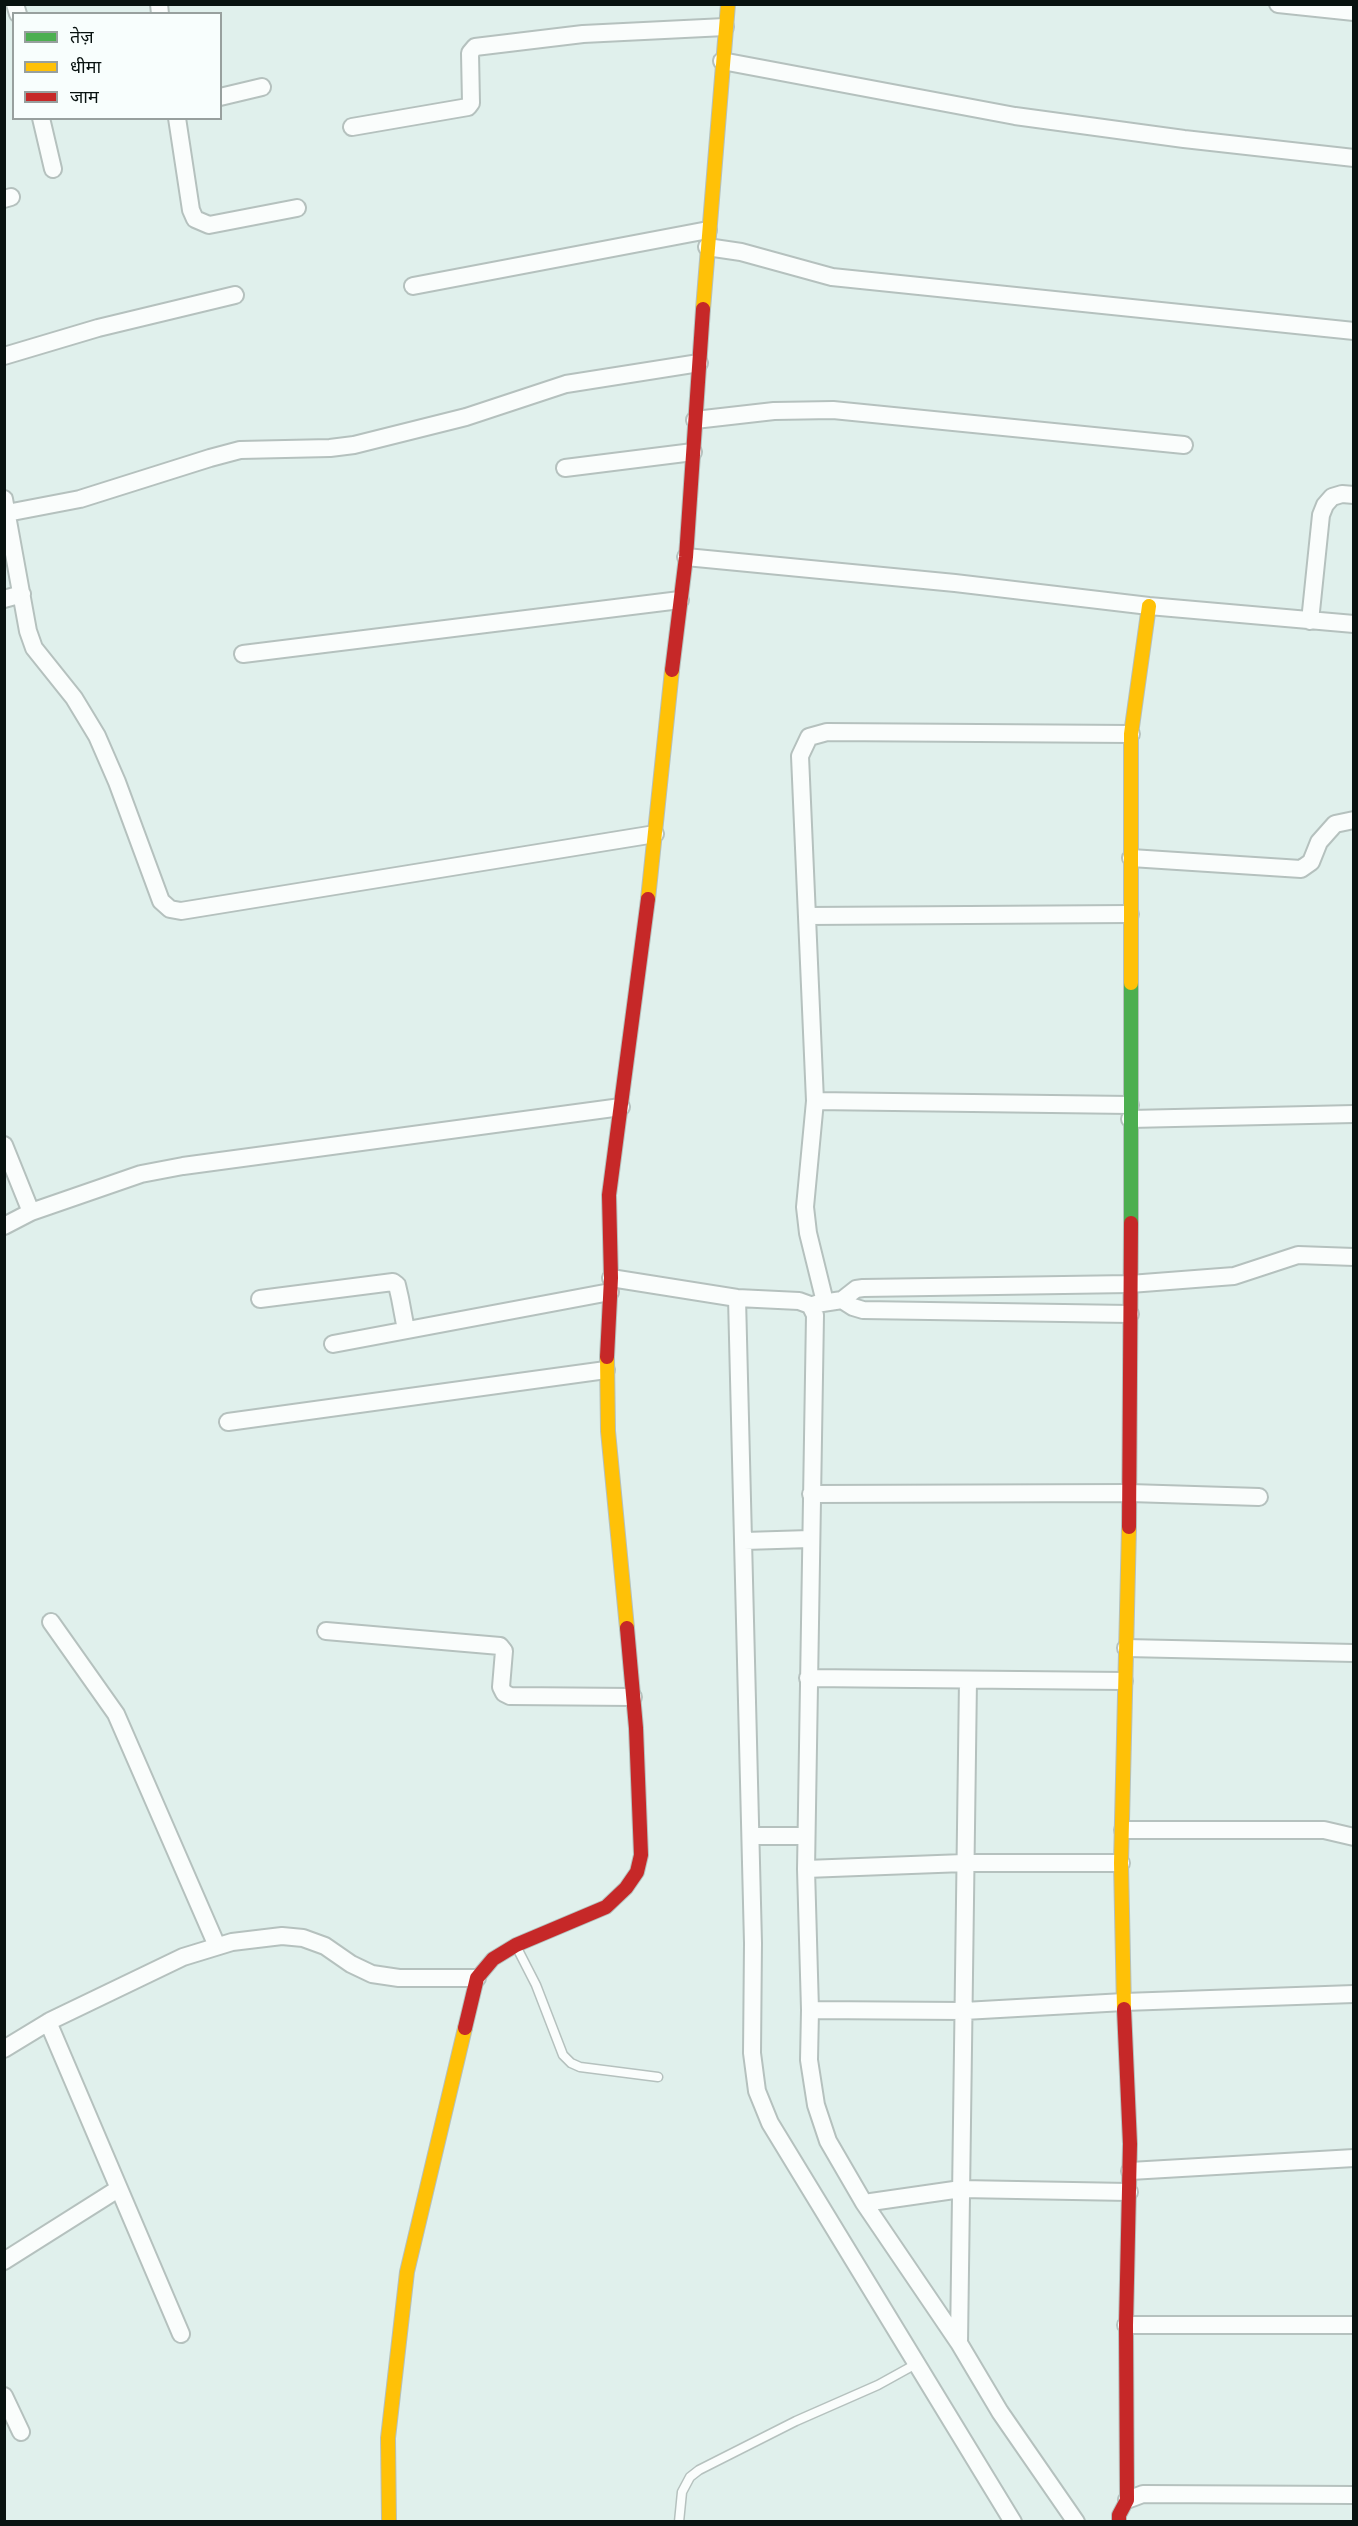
<!DOCTYPE html>
<meta charset="utf-8">
<style>
body{margin:0}
#map{position:relative;width:1358px;height:2526px;overflow:hidden;background:#e0f0ec;font-family:Commissioner,"Noto Sans Devanagari",sans-serif}
canvas{display:block}
.frame{position:absolute;inset:0;border:6px solid #081210;pointer-events:none}
.legend{position:absolute;left:12px;top:12px;width:210px;height:108px;box-sizing:border-box;background:#f8fefd;border:2px solid #98a09e;margin:0;padding:8px 10px;list-style:none;font-size:18px;color:#081210}
.legend li{display:flex;align-items:center;gap:12px;height:30px}
.legend b{width:30px;border:2px solid #98a09e}
</style>
<div id="map">
<canvas width="1358" height="2526"></canvas>
<div class="frame"></div>
<ul class="legend">
<li><b style="height:8px;background:#4caf50"></b>तेज़</li>
<li><b style="height:8px;background:#ffc107"></b>धीमा</li>
<li><b style="height:8px;background:#c62828"></b>जाम</li>
</ul>
</div>
<script>
const g = document.querySelector('canvas').getContext('2d');
g.lineJoin = 'round';
function shape(rows) {
  const path = new Path2D();
  for (const r of rows) {
    path.moveTo(r[0], r[1]);
    for (let i = 2; i < r.length; i += 2) path.lineTo(r[i], r[i + 1]);
  }
  return path;
}
function stroke(path, color, width, dash) {
  g.strokeStyle = color;
  g.lineWidth = width;
  g.lineCap = dash ? 'butt' : 'round';
  g.setLineDash(dash || []);
  g.stroke(path);
}
const lane = shape([
 [516,1946,536,1985,563,2055,571,2063,580,2067,658,2077],
 [679,2522,682,2492,690,2477,699,2470,796,2421,878,2385,916,2364]
]);
const street = shape([
 [15,4,18,14],
 [159,4,160,14],
 [1278,4,1354,12],
 [722,61,1015,116,1184,139,1354,158],
 [220,97,262,87],
 [41,118,53,169],
 [177,118,191,210,195,219,209,225,297,208],
 [352,127,468,107,471,103,470,53,475,47,583,34,725,27],
 [4,199,11,197],
 [707,247,741,252,832,277,1354,331],
 [413,286,708,230],
 [4,356,98,328,235,295],
 [695,420,774,411,833,410,1184,445],
 [565,468,693,452],
 [4,499,28,631,34,648,74,698,97,736,117,782,161,901,170,909,181,911,655,834],
 [7,513,80,499,210,458,240,450,330,448,354,445,466,417,566,384,699,363],
 [686,557,955,583,1149,606,1354,624],
 [4,599,22,594],
 [1310,621,1321,515,1325,505,1332,497,1342,494,1354,495],
 [243,654,680,600],
 [1131,858,1301,869,1311,862,1319,842,1335,824,1354,820],
 [807,916,1130,914],
 [815,1101,1130,1105],
 [1130,1119,1354,1114],
 [4,1145,31,1212],
 [4,1226,31,1212,141,1174,183,1166,621,1107],
 [611,1278,737,1298,799,1301,810,1305,815,1315,806,1869,810,2010,809,2060,816,2105,828,2141,864,2203,959,2343,1000,2412,1076,2522],
 [737,1298,753,1943,752,2053,757,2091,770,2123,1013,2522],
 [260,1299,393,1282,397,1285,400,1298,406,1330],
 [842,1300,853,1307,863,1310,1130,1314],
 [825,1302,808,1233,805,1207,815,1101,800,756,809,737,827,732,1131,734],
 [816,1304,842,1300,856,1289,863,1288,1130,1284,1234,1276,1298,1255,1354,1257],
 [333,1344,610,1292],
 [228,1422,606,1370],
 [811,1494,1130,1493,1259,1497],
 [744,1541,810,1539],
 [51,1622,116,1714,217,1946],
 [326,1631,500,1646,504,1651,501,1687,504,1693,510,1696,633,1697],
 [1126,1648,1354,1653],
 [808,1678,1124,1681],
 [1123,1830,1324,1830,1354,1837],
 [751,1836,806,1836],
 [806,1869,964,1863,1121,1863],
 [810,2010,964,2011,1124,2002,1354,1994],
 [48,2022,181,2334],
 [4,2049,50,2021,183,1957,232,1942,282,1936,303,1938,325,1946,351,1964,372,1974,399,1978,477,1978],
 [1130,2171,1354,2158],
 [864,2203,961,2189,1129,2192],
 [4,2261,118,2189],
 [1126,2325,1354,2325],
 [959,2343,968,1680],
 [4,2396,21,2432],
 [1127,2500,1143,2494,1354,2495]
]);
const fast = shape([
 [1131,983,1131,1223]
]);
const slow = shape([
 [703,309,728,4],
 [648,899,672,670],
 [1131,983,1131,734,1149,606],
 [607,1357,608,1431,627,1628],
 [1124,2009,1121,1863,1129,1527],
 [389,2522,388,2438,407,2272,465,2028]
]);
const jam = shape([
 [672,670,686,557,703,309],
 [607,1357,611,1278,609,1195,648,899],
 [1129,1527,1131,1223],
 [465,2028,477,1978,493,1959,516,1945,606,1907,626,1888,637,1872,641,1855,636,1728,627,1628],
 [1119,2522,1119,2515,1127,2500,1126,2325,1130,2144,1124,2009]
]);
stroke(lane, '#b5c1be', 11);
stroke(street, '#b5c1be', 20);
stroke(fast, '#b5c1be', 16);
stroke(slow, '#b5c1be', 16);
stroke(jam, '#b5c1be', 16);
stroke(lane, '#fafdfc', 8);
stroke(street, '#fafdfc', 16);
stroke(fast, '#4caf50', 14);
stroke(slow, '#ffc107', 14);
stroke(jam, '#c62828', 14);
</script>
